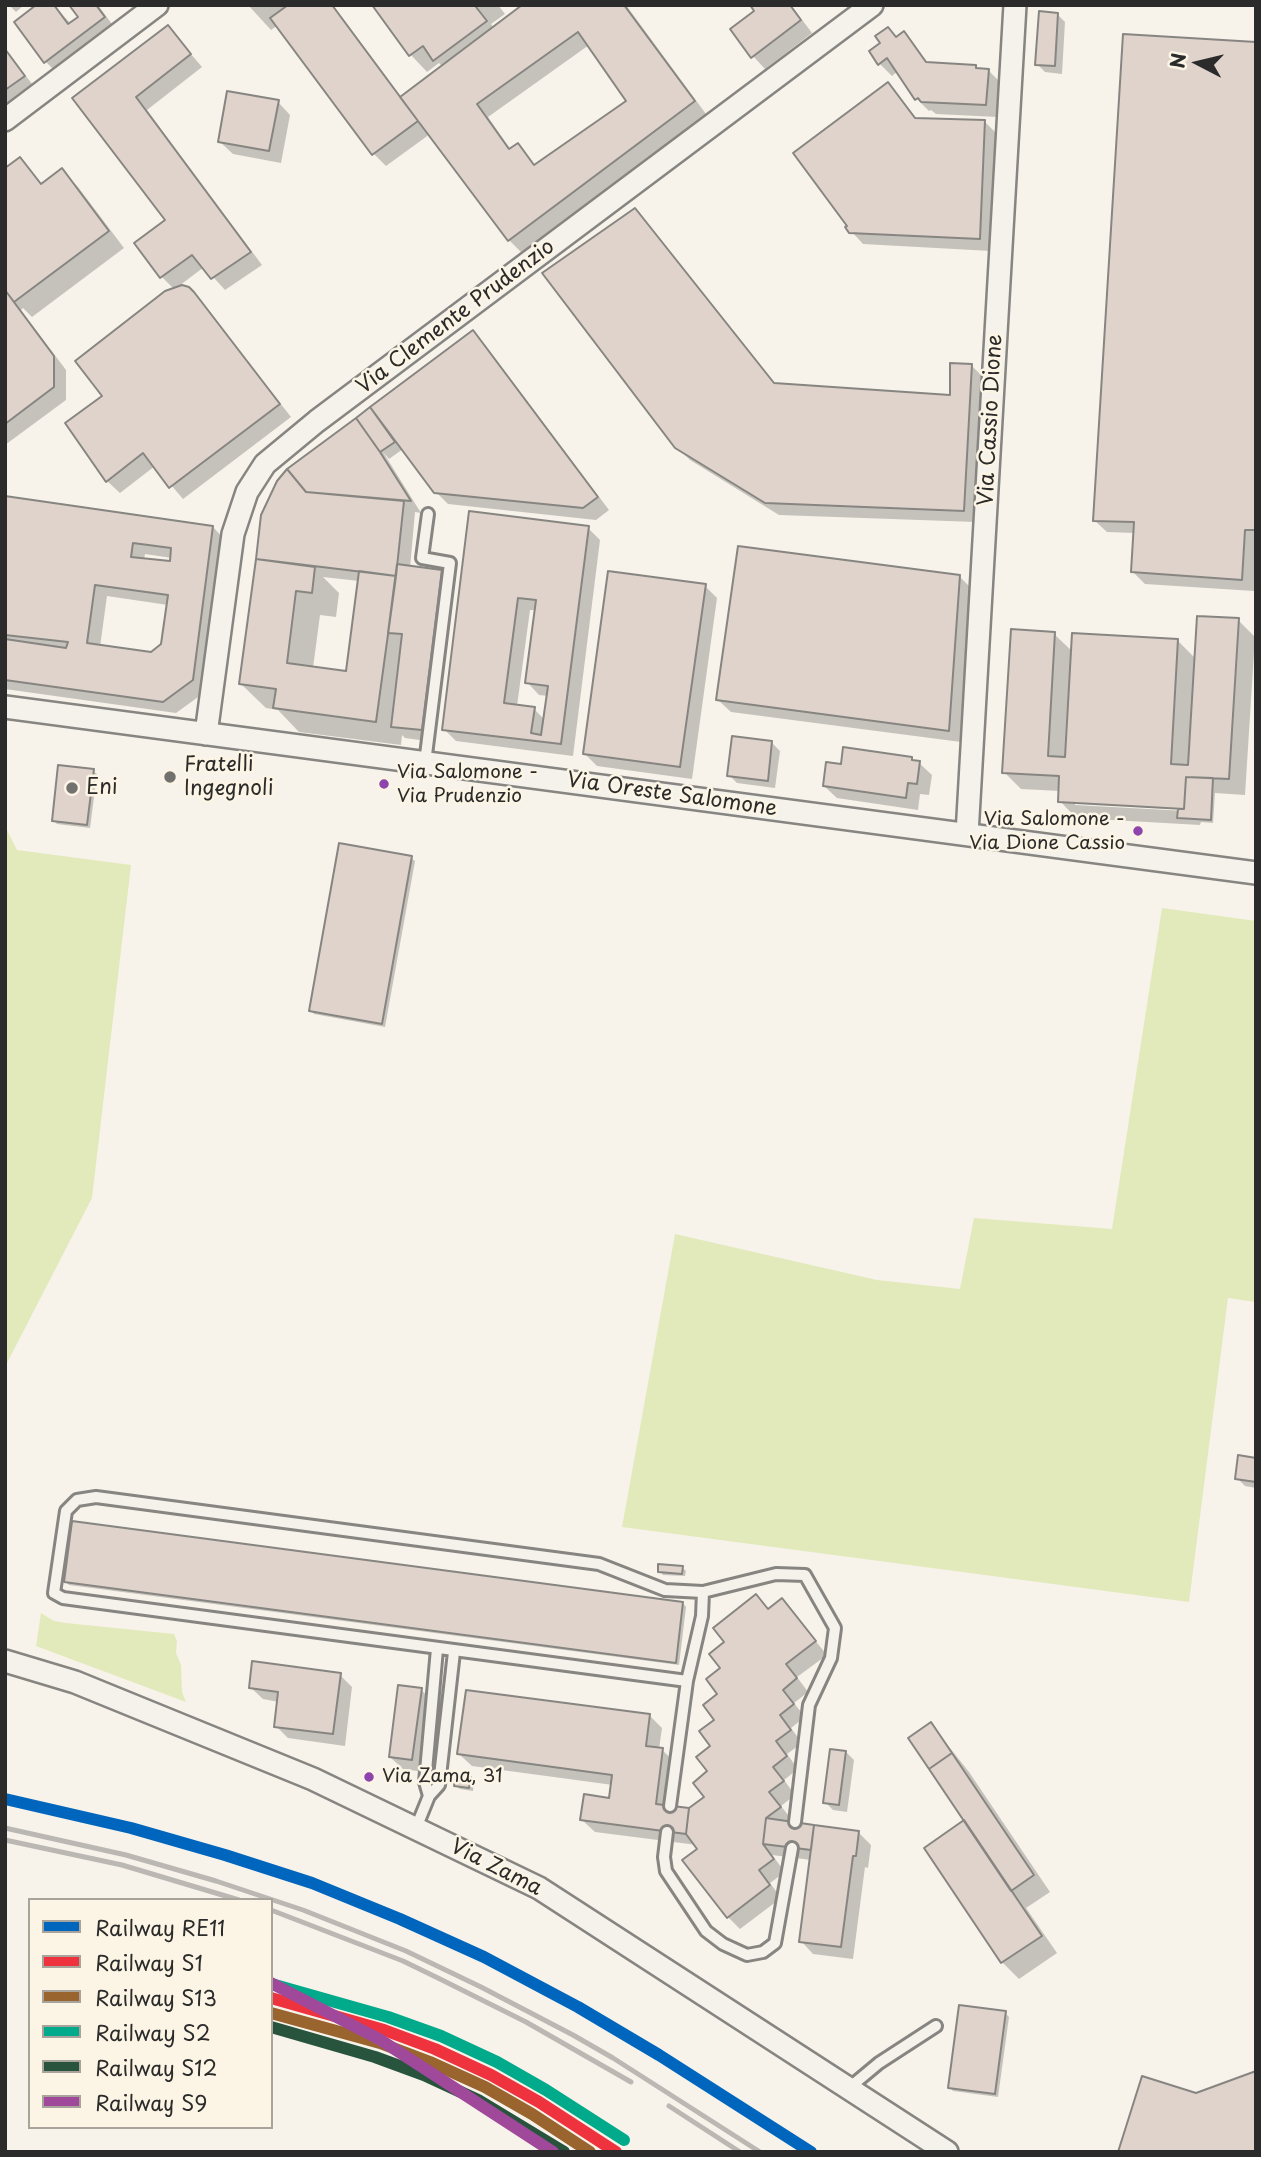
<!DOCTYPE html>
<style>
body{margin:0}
#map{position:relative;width:1261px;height:2157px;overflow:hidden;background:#f7f3ea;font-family:"Playpen Sans",sans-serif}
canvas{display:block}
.frame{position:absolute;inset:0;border:7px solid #2b2b2b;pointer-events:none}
.legend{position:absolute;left:28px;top:1898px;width:245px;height:231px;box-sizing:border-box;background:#fcf5e5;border:2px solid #a8a49b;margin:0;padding:9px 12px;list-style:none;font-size:21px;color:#2b2b2b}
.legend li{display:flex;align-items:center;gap:14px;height:35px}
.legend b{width:35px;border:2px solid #a8a49b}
.north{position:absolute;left:1163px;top:28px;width:70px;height:70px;-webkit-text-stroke:5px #fcf5e5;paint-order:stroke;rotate:277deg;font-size:19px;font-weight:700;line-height:28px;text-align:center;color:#2b2b2b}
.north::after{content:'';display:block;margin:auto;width:24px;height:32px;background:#2b2b2b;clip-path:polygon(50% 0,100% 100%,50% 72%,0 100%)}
</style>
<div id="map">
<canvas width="1261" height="2157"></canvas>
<div class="frame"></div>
<ul class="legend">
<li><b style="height:9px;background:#0065bd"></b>Railway RE11</li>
<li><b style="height:9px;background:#ee333e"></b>Railway S1</li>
<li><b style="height:9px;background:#99642e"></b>Railway S13</li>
<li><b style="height:9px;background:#00aa8a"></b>Railway S2</li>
<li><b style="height:9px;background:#28543d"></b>Railway S12</li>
<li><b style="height:9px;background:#a0499a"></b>Railway S9</li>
</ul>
<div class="north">N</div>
</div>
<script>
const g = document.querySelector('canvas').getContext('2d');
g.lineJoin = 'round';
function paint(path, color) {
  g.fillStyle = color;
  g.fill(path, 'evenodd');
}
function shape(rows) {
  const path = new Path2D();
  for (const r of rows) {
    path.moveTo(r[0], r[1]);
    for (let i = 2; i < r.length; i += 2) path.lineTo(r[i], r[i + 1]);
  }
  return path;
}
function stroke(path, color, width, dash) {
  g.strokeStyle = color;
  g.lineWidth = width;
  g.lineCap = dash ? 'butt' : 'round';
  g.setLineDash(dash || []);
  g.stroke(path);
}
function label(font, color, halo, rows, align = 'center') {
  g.font = font + ' "Playpen Sans",sans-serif';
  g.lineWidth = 5;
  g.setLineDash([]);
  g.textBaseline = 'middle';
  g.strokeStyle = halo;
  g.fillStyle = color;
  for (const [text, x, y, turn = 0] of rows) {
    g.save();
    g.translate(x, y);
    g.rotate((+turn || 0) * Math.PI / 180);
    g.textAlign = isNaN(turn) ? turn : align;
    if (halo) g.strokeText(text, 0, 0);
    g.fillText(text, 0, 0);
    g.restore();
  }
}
const green = shape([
 [5,826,17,850,131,865,92,1198,7,1363],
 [1162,908,1256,921,1256,1302,1228,1298,1189,1602,622,1527,675,1234,877,1280,960,1289,974,1218,1112,1229],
 [41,1613,54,1621,66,1623,174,1634,177,1641,176,1653,181,1665,182,1692,186,1702,36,1646]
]);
const shadow = shape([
 [9,5,24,5,16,12],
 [54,5,71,24,80,18,71,5,98,5,120,35,62,78,45,61],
 [248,5,333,5,402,98,443,67,439,63,427,72,411,55,374,5,498,5,505,14,491,24,494,28,525,5,626,5,706,114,522,253,509,240,430,134,386,166,374,154,278,25,271,30],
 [589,45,628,101,536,166,518,145,511,150,488,117],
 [752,5,791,5,812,33,765,69,753,56,757,11],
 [1057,14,1065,22,1062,74,1045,72,1037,64],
 [168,27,202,67,147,110,262,265,225,290,204,267,179,286,188,288,201,302,291,417,183,499,155,466,120,493,107,481,104,397,174,289,162,277,136,243,167,220,75,98],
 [904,33,929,64,975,66,978,70,988,70,1001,83,998,117,936,114,931,110,929,111,917,99,898,71,892,76,880,64,897,38],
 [1256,44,1256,556,1254,591,1145,584,1133,572,1135,533,1107,532,1094,520],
 [5,49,36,89,5,112],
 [888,84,918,120,985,122,997,134,991,251,863,244,851,231],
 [278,102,290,115,281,163,233,154,220,142],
 [20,160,43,185,62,171,78,187,124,248,32,317,23,308,21,310,66,370,66,400,5,445,5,171],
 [635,210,647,223,776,385,952,397,972,366,984,378,976,522,779,515,690,460,677,447],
 [473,332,485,345,609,510,596,520,448,504,435,491,403,449,389,459,383,452,421,513,415,512,410,568,441,572,453,584,434,742,405,738,402,735,401,745,299,732,278,710,266,708,241,684,262,515,288,471],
 [323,577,359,581,347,673,313,668,320,615,336,617,339,593],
 [5,498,213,527,225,540,205,692,176,713,5,689],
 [145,554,172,558,171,563,144,560],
 [107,596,168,605,163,645,151,654,100,647],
 [471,513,588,528,600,540,573,756,456,741,444,729],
 [530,610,536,610,527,682,539,695,548,696,545,720,534,709,517,706],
 [960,577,972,589,961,742,731,712,718,700],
 [705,586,717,598,692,779,597,766,584,753],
 [1238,620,1255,637,1245,795,1215,793,1213,823,1201,822,1200,825,1076,818,1060,801,1060,791,1021,789,1004,772,1054,634,1073,652,1178,641,1196,659],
 [1075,801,1187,808,1186,811,1075,805],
 [772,743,780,751,775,788,737,783,729,775],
 [911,759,919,763,932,775,929,795,920,794,918,810,837,798,824,786,842,766],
 [93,771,97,774,90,828,57,824,54,821],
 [411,858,415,861,385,1027,314,1014,311,1010],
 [1256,1460,1256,1488,1245,1486,1237,1478],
 [682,1567,686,1571,685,1576,663,1575,660,1571],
 [66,1582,683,1603,686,1607,679,1665,69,1585],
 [756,1597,769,1610,782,1600,827,1655,797,1677,808,1692,794,1703,805,1717,791,1728,802,1743,787,1754,798,1769,784,1780,795,1795,781,1806,792,1820,788,1823,858,1832,871,1845,868,1868,865,1867,853,1959,813,1954,801,1941,811,1860,772,1855,785,1872,770,1883,781,1898,740,1929,728,1917,697,1845,595,1832,582,1820,611,1800,613,1785,472,1766,459,1754,649,1715,662,1728,659,1749,662,1750,675,1762,669,1807,690,1810,706,1797,726,1643],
 [340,1675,352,1687,345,1746,288,1738,276,1726,279,1702,263,1699,250,1687],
 [421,1690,434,1702,424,1772,403,1769,390,1757],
 [931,1724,969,1772,1050,1892,1026,1908,1057,1953,1019,1979,1002,1962,926,1848,966,1821],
 [846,1752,854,1760,847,1812,833,1810,825,1802],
 [470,1778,474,1782,473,1791,460,1789,456,1786],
 [1005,2013,1009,2017,998,2097,953,2091,950,2087]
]);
const building = shape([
 [36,5,54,5,68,24,78,17,69,5,96,5,105,17,44,63,14,22,36,5],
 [288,5,332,5,418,121,372,155,270,18,288,5],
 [372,5,478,5,476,7,487,21,433,61,423,46,409,56,372,5],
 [522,5,624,5,695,101,508,241,400,97,522,5],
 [578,32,626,101,534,165,518,143,509,149,477,104,578,32],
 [750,5,790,5,801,20,751,58,730,29,754,11,750,5],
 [1039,11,1058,13,1055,66,1035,65,1039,11],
 [168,25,191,54,136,97,251,252,211,279,192,255,160,278,134,243,165,220,72,98,168,25],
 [888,27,896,37,904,31,926,62,976,65,976,68,989,69,986,105,921,102,918,98,915,100,887,58,878,65,869,51,880,43,875,36,888,27],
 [1123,34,1256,42,1256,530,1245,530,1242,580,1131,572,1134,522,1093,521,1123,34],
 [5,49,25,76,5,90,5,49],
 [888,82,915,118,985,120,980,239,849,233,845,227,847,226,793,153,888,82],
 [227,91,279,100,269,151,218,142,227,91],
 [20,157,41,184,62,168,109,231,14,302,5,290,5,168,20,157],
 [635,208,774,383,950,395,950,363,972,364,964,511,765,503,675,448,542,273,635,208],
 [182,285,189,287,194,292,280,404,169,488,143,453,106,482,65,423,102,396,75,361,165,291,182,285],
 [5,290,54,356,54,387,5,424,5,290],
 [473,330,598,497,583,508,434,493,370,407,473,330],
 [370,407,395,442,380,452,356,418,370,407],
 [356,418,380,452,411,501,306,492,287,469,356,418],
 [287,469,306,492,404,501,396,576,256,559,261,515,277,481,287,469],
 [5,496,213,526,193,680,163,702,5,680,5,639,66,648,68,642,5,635,5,496],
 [133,543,171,548,170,561,131,557,133,543],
 [95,585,168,595,161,644,151,652,87,643,95,585],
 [469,511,589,526,561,744,442,730,469,511],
 [518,598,536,600,525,683,548,686,541,735,531,733,535,707,504,703,518,598],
 [738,546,960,575,949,731,716,700,738,546],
 [256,559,315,567,312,593,296,591,287,663,346,671,359,571,396,576,376,722,273,708,276,689,239,684,256,559],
 [397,564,442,570,422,730,391,727,402,634,388,633,397,564],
 [608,571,706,584,680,767,583,754,608,571],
 [1197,616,1239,618,1229,779,1186,777,1184,809,1058,802,1059,776,1002,773,1011,629,1055,632,1048,756,1065,757,1072,633,1178,639,1171,764,1188,765,1197,616],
 [732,736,772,741,768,781,727,776,732,736],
 [843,747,912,757,912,760,920,761,917,784,908,783,906,798,823,786,826,762,841,764,843,747],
 [58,765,94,769,87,825,52,821,58,765],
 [1186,777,1213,778,1211,820,1177,818,1178,809,1184,809,1186,777],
 [339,843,412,856,382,1024,309,1011,339,843],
 [1238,1455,1256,1458,1256,1482,1235,1479,1238,1455],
 [72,1521,683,1602,676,1663,64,1582,72,1521],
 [658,1564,683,1566,682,1574,658,1572,658,1564],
 [756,1594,768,1609,782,1598,816,1641,786,1664,797,1678,783,1690,794,1704,780,1715,791,1730,776,1741,787,1756,773,1767,784,1781,769,1792,781,1807,766,1818,763,1844,774,1859,759,1870,770,1885,727,1918,682,1860,697,1849,686,1834,689,1808,704,1797,693,1783,707,1771,696,1757,710,1746,699,1731,714,1720,703,1705,717,1694,706,1679,720,1668,709,1654,724,1642,713,1628,756,1594],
 [252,1661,341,1673,333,1734,274,1727,278,1692,249,1688,252,1661],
 [398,1685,422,1688,412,1760,389,1757,398,1685],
 [466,1690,650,1714,646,1746,663,1748,656,1804,689,1808,686,1834,580,1820,584,1794,609,1798,612,1775,457,1754,466,1690],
 [931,1722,952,1753,929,1769,908,1738,931,1722],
 [830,1749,846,1751,839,1805,823,1803,830,1749],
 [952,1753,1034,1875,1011,1891,929,1769,952,1753],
 [456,1774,471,1777,469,1788,454,1786,456,1774],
 [766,1818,814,1825,811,1850,763,1844,766,1818],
 [964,1820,1042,1936,1001,1963,924,1848,964,1820],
 [814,1825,859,1831,856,1856,853,1856,841,1947,799,1942,814,1825],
 [959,2005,1006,2011,995,2094,948,2088,959,2005],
 [1256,2071,1256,2152,1118,2152,1142,2076,1196,2093,1256,2071]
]);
const service = shape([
 [425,763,450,563,422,558,428,514],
 [687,1681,63,1598,54,1593,66,1511,77,1500,96,1497,599,1564,665,1590,703,1592,776,1574,805,1575,835,1628,831,1658,809,1705,795,1822],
 [429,1796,425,1782,437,1649],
 [670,1806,687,1681,702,1616,703,1592],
 [416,1828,429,1796,439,1785,454,1652],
 [667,1832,664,1857,666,1871,706,1931,723,1944,747,1955,763,1952,775,1943,792,1848],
 [849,2088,879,2063,936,2026]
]);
const minor = shape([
 [5,120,157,5],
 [5,707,1256,873],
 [206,734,233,534,247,492,265,464,317,421,872,5],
 [967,834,1015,5],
 [5,1661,75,1682,313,1779,539,1888,947,2152]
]);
const rail = shape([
 [5,1828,126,1855,216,1881,303,1910,406,1951,481,1987,573,2035,613,2058,760,2152],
 [5,1840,122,1865,239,1900],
 [271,1910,403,1961,440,1979,526,2022,631,2082],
 [669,2106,740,2152]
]);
const rail1 = shape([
 [5,1799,131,1828,225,1855,312,1883,400,1919,484,1957,578,2007,659,2055,811,2152]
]);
const rail2 = shape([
 [271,1998,384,2030,435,2049,491,2075,539,2102,616,2152]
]);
const rail3 = shape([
 [271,2013,380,2043,430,2062,485,2087,532,2114,590,2152]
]);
const rail4 = shape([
 [275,1985,388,2017,441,2036,497,2062,546,2090,624,2140]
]);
const rail5 = shape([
 [271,2027,375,2057,424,2075,478,2100,564,2152]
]);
const rail6 = shape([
 [271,1983,379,2039,553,2152]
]);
const markers = [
 [170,777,7,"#72716e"],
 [384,784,6,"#8e44ad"],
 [72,788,7,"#72716e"],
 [1138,831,6,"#8e44ad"],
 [369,1777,6,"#8e44ad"]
];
const busNames = [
 ["Via Salomone -",397,773],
 ["Via Prudenzio",397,797],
 ["Via Salomone -",1125,820,"right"],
 ["Via Dione Cassio",1125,844,"right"],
 ["Via Zama, 31",382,1777]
];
const streetNames = [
 ["Via Clemente Prudenzio",456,317,-37],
 ["Via Cassio Dione",991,420,-87],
 ["Via Oreste Salomone",672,795,8],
 ["Via Zama",496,1868,27]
];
const poiNames = [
 ["Fratelli",184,765],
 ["Ingegnoli",184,789],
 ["Eni",86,788]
];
paint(green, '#e2eabc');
paint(shadow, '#0003');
paint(building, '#dfd3cb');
stroke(building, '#878581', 2);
stroke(service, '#878581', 16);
stroke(minor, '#878581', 26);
stroke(service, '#f5f2ec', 10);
stroke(minor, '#f5f2ec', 21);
stroke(rail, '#bbb8b4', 5);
stroke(rail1, '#0065bd', 12);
stroke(rail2, '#ee333e', 12);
stroke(rail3, '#99642e', 12);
stroke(rail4, '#00aa8a', 12);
stroke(rail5, '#28543d', 12);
stroke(rail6, '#a0499a', 12);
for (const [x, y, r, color] of markers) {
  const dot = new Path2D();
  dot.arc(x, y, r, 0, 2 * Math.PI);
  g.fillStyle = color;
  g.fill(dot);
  stroke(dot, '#fcf5e5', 2.5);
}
label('19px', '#2b2b2b', '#fcf5e5', busNames, 'left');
label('21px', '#2b2b2b', '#fcf5e5', streetNames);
label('21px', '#2b2b2b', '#fcf5e5', poiNames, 'left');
</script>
